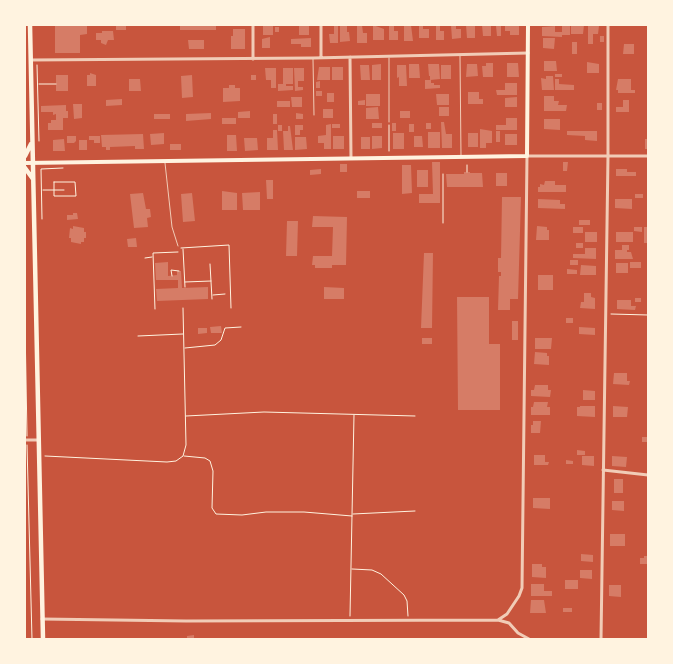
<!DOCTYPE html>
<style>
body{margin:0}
#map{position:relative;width:673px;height:664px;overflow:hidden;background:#c8553d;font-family:"PT Sans",sans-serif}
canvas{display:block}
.frame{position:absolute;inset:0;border:26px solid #fff3e0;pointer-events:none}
</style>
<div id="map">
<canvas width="673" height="664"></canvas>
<div class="frame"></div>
</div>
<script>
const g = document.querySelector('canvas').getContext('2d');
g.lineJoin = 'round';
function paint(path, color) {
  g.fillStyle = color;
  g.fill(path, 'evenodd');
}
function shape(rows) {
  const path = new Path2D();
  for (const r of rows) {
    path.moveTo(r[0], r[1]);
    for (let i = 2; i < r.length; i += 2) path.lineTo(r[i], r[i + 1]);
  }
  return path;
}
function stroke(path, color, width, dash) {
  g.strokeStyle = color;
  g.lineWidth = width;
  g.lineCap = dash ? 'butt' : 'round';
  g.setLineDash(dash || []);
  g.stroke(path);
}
const building = shape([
 [55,25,87,25,87,34,80,35,80,53,55,53],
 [116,25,126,25,126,30,116,30],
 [180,25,216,25,216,30,180,30],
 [263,25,273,25,273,35,263,35],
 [299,25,309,25,309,35,299,35],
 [340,25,347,25,347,32,349,32,350,41,340,42],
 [357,25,362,25,363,33,367,33,367,43,357,43],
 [373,25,384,29,384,40,373,40],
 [389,25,394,25,394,31,398,31,398,40,389,40],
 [404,25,411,25,413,41,404,41],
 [419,25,423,25,423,29,429,29,429,38,419,38],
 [436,25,440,25,440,31,444,31,444,40,436,40],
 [451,25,456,25,456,29,461,29,461,38,452,39],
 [466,25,475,26,475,38,467,38],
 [482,25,491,25,491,36,483,36],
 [519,25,519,35,510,35,510,31,505,31,505,26],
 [562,25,570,25,570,35,562,35,562,37,542,36,542,27,555,26,555,32,562,32],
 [571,25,584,25,583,34,571,34],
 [588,25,599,26,598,34,593,34,593,44,588,44],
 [334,26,338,26,338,43,330,43,329,34,334,34],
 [496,26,501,26,501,36,497,36],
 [275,27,279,27,279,32,275,32],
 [233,29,245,29,245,49,231,49,231,36,233,36],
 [102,31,113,31,114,40,108,40,106,45,101,43,101,40,96,40,96,33,102,33],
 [600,36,604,36,604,42,600,42],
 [270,37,270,48,262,48,262,39],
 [311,38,311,47,301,47,301,44,291,44,291,39],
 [543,38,555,38,554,49,543,48],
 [188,40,204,40,204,49,189,49],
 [572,42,577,42,577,54,572,54],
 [624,44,634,44,634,54,623,54],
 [544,61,556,61,557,71,544,71],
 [587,62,599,64,599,73,587,73],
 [486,63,493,63,493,77,483,77,482,66,486,66],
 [507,63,518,63,519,77,507,77],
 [381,64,381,80,372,80,372,65],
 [409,64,419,64,420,78,409,78],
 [428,64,439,64,440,79,430,80,430,76,429,76],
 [467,64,477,64,478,76,466,77],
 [360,65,369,65,370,80,361,80],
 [397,65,406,65,407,86,399,86,399,77,397,78],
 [441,65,451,65,451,79,441,79],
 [319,67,330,67,330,80,317,80],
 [332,67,343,67,343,80,332,80],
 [265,68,276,68,276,88,271,88,271,80,266,80],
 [283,68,293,68,293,84,286,84,286,86,293,86,293,90,278,91,278,84,283,84],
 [294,68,304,68,304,81,298,81,298,87,303,87,303,90,295,91],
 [90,73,96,75,96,86,87,86,87,75,90,75],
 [555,74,562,74,562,77,555,77],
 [56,75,68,75,68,91,56,91],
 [192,75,193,97,182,98,181,76],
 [251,75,256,75,256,80,251,80],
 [546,76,553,76,554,90,542,90,541,78,546,79],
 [129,79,140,79,141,91,129,91],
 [555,79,559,79,559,84,574,85,574,90,555,90],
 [618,79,631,79,631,90,635,90,635,93,618,93,618,90,616,90],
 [425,80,431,80,431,83,434,83,434,85,440,85,440,88,425,89],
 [320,81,320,88,316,88,316,82],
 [505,83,517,83,517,95,497,95,496,90,505,90],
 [229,85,235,85,235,88,240,88,240,101,223,102,223,88,229,88],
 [316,91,322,91,322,96,316,96],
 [468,92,479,92,479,99,483,99,483,104,468,104],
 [327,93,334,93,334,102,327,102],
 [366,94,380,94,380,106,366,106],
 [436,94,449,94,449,105,437,105],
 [544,96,554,96,554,101,559,101,558,105,567,105,566,111,544,111],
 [291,97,302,97,302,107,292,107],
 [517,97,517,107,505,107,505,98],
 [122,99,122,105,106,106,106,100],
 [365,100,365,105,358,105,358,101],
 [623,100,629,100,629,112,616,112,616,107,623,107],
 [277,101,290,101,290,107,277,107],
 [597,103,602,103,602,110,597,110],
 [73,104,82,104,82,118,74,119],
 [66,105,66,111,68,111,68,118,63,118,63,130,48,130,48,123,51,123,51,120,56,120,56,114,53,115,53,112,41,112,41,106],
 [378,107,379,119,366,119,366,108],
 [439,107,449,107,449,116,439,116],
 [323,109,333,109,333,118,323,118],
 [250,111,250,118,238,118,238,112],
 [400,111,410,111,410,118,400,118],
 [211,113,211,119,186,121,186,114],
 [296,113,303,114,303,119,296,119],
 [154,114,170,114,170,119,154,119],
 [273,114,277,114,277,124,273,124],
 [222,118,236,118,236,124,222,124],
 [506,118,517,118,517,130,496,130,496,125,506,125],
 [544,119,560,119,560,130,544,129],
 [441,122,444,122,446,134,452,134,452,148,442,148],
 [372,123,382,123,382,128,372,128],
 [392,123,396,123,396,131,392,131],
 [426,123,431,123,431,129,426,129],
 [331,124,331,149,324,149,324,143,318,143,318,136,326,135,326,125],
 [332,124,340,124,340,128,332,128],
 [409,124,414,124,414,132,409,132],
 [278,125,282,125,282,131,278,131],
 [295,125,303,125,303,130,300,130,300,135,295,135],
 [288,126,290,126,293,150,284,150,283,131,288,131],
 [480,129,492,131,492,143,486,143,486,148,480,148],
 [273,130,277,130,278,150,267,150,267,138,273,138],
 [496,131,500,131,500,142,496,142],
 [567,131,597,131,597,141,585,140,585,136,567,135],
 [428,132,440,132,440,148,428,148],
 [164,133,164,144,151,145,150,134],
 [393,133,404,133,404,149,393,149],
 [468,133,478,133,478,147,468,147],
 [143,134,144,149,135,149,135,146,110,147,110,150,106,150,106,147,102,147,101,135],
 [505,134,517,134,517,145,505,145],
 [227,135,236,135,237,151,227,151],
 [67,136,76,136,76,141,74,143,67,143],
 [89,136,100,136,100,143,94,143,94,140,89,140],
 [333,136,344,136,344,149,333,149],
 [372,136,382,136,382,148,372,149],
 [414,136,422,136,423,147,414,147],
 [295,137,306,137,307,149,295,150],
 [361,137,370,137,370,149,361,149],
 [244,138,257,138,258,150,245,151],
 [64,139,65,151,53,151,53,140],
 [645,139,648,139,648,149,645,149],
 [79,140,87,140,87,150,79,150],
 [170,144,181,144,181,150,170,150],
 [432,162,440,162,440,203,419,203,419,194,433,194],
 [563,162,568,162,567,171,563,171],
 [340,164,347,164,347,172,340,172],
 [402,165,411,165,412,193,402,194],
 [321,169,321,174,310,175,310,170],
 [616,169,627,169,627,172,636,172,636,176,616,176],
 [417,170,428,170,428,187,417,187],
 [464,172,470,172,470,173,482,173,483,187,447,187,446,174,464,174],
 [496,173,507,173,507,186,496,186],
 [266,180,273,180,273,199,267,199],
 [545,181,555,181,555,185,566,185,566,192,538,192,538,187,540,187,540,184,544,185],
 [222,191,237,193,237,210,222,210],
 [357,191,370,191,370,198,357,198],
 [260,192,260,210,243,210,242,193],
 [143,193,146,209,150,209,151,217,147,218,148,227,134,228,130,194],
 [192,193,195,221,183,222,181,194],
 [635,194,643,194,643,198,635,198],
 [502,197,521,197,518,299,510,299,510,310,498,310,499,276,501,276,501,272,498,272,498,258,501,258],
 [538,199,560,200,560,204,565,204,565,209,538,208],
 [615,199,632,199,632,209,615,208],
 [73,213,77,213,78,219,67,220,67,215,73,215],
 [313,216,347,217,346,265,332,265,332,268,315,268,315,265,312,265,313,256,332,256,333,227,312,227],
 [579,220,590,220,590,225,579,225],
 [287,221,298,221,297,256,286,256],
 [73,226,84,228,84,232,86,232,86,238,84,238,84,242,81,242,81,244,71,242,71,238,69,238,70,228,73,229],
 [537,226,547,227,547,230,549,230,549,240,536,240],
 [573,227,583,227,583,233,573,233],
 [634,227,642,227,642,232,634,231],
 [644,227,648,227,648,243,644,243],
 [585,232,597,232,597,242,585,242],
 [616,232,633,232,633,242,616,242],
 [136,238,137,247,128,247,127,239],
 [576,243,583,243,583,248,576,248],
 [622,245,629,245,629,250,627,250,627,252,631,252,633,259,615,259,615,250,622,250],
 [585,248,596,248,596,259,573,258,573,254,585,254],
 [424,253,433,253,432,328,421,328],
 [570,260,578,260,578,265,570,265],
 [168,262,168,276,177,275,177,271,181,271,182,288,208,287,208,299,157,301,156,289,178,288,178,280,156,280,155,263],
 [630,262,641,262,641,268,630,268],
 [616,263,628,263,628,273,616,273],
 [581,265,596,266,596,275,580,275],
 [567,269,577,270,577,274,567,274],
 [538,275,553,275,553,290,538,290],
 [324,287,344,288,344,299,324,299],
 [584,293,591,293,591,297,595,298,595,309,580,308,581,302,584,302],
 [457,297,489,297,489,344,500,344,500,410,458,410],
 [635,298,641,298,641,302,635,302],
 [617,300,631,300,631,306,636,306,635,310,617,309],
 [566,318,573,318,573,323,566,323],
 [512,321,518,321,518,340,512,340],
 [221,326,222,333,211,333,210,327],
 [579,327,595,328,595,335,579,334],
 [198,328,207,328,207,333,198,334],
 [422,338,432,338,432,344,422,344],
 [535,338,552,338,551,349,535,349],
 [535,352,547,353,547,356,549,356,549,365,534,364],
 [614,373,627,373,627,381,630,381,629,385,613,384],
 [535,385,548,385,548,390,551,390,550,397,531,396,531,390,534,390],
 [583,390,595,391,595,400,583,400],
 [534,402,548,402,547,407,550,407,550,415,531,415,531,407,533,407],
 [580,406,595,406,595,417,577,416,577,407,580,407],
 [613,406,628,407,627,417,613,417],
 [533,421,541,421,540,433,531,433,531,425,533,425],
 [642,437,648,437,648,442,642,442],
 [577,450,585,451,585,455,577,455],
 [534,455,545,455,545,462,549,462,548,465,534,465],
 [582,456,594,456,594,466,582,465],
 [612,456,627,457,626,467,612,466],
 [566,460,573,461,573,464,566,464],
 [614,479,623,479,623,493,614,493],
 [533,498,550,498,550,509,533,508],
 [612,501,624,501,624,511,612,510],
 [610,534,625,534,625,546,610,546],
 [581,554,593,555,593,562,581,561],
 [644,556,648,556,648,564,640,564,640,558,644,558],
 [532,564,542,564,542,567,546,567,546,578,532,577],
 [580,570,592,570,592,579,580,578],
 [565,580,578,580,578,589,565,589],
 [531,584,544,584,544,591,552,591,552,596,531,596],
 [609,585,621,585,621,597,609,596],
 [531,600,544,600,546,613,530,613],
 [563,608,572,608,572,612,563,612],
 [194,635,194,639,187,639,187,636]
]);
const path = shape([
 [37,65,39,141],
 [39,84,56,84],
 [389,125,389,151],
 [467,165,467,172],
 [443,174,443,223],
 [54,182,75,182,76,196,54,196,54,182],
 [43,190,64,190],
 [42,219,41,169,63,168],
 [181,248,229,245,231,308],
 [183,249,185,287],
 [145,258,152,257],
 [210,264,212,299],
 [172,276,171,270,179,271],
 [185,282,211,281],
 [213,295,225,294],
 [155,309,153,253,178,252],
 [611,314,648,315],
 [25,324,27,436],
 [138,336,183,334],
 [185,348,215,345,221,340,225,328,241,327],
 [186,416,264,412,415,416],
 [27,445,32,639],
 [45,456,167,462,176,461,183,456,186,445,183,308],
 [184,456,205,458,210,461,213,471,212,508,216,514,242,515,266,512,304,512,352,516],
 [353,514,415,511],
 [352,569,372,570,381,574,404,595,407,601,408,616],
 [350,616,354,415]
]);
const service = shape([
 [460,55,461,156],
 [389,58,389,122],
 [313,59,314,115],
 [165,163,172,227,178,246]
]);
const minor = shape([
 [253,25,253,59],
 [321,25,321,58],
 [350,57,351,158],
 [31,60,313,58,528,53],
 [25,440,39,440],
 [603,470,648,475],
 [42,619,186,621,498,620,509,623,518,633,529,639],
 [498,620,507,614,519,596,522,588,527,156,648,156],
 [601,639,608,156,608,25]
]);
const secondary = shape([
 [25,163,527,156,528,25]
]);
const primary = shape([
 [30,25,43,639],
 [25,156,31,144],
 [25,168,33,179]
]);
paint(building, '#d67c66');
stroke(path, '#fff3e0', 1);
stroke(service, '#f1ccb7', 1);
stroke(minor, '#f1ccb7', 3);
stroke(secondary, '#fff3e0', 4);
stroke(primary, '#fff3e0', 4.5);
</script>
